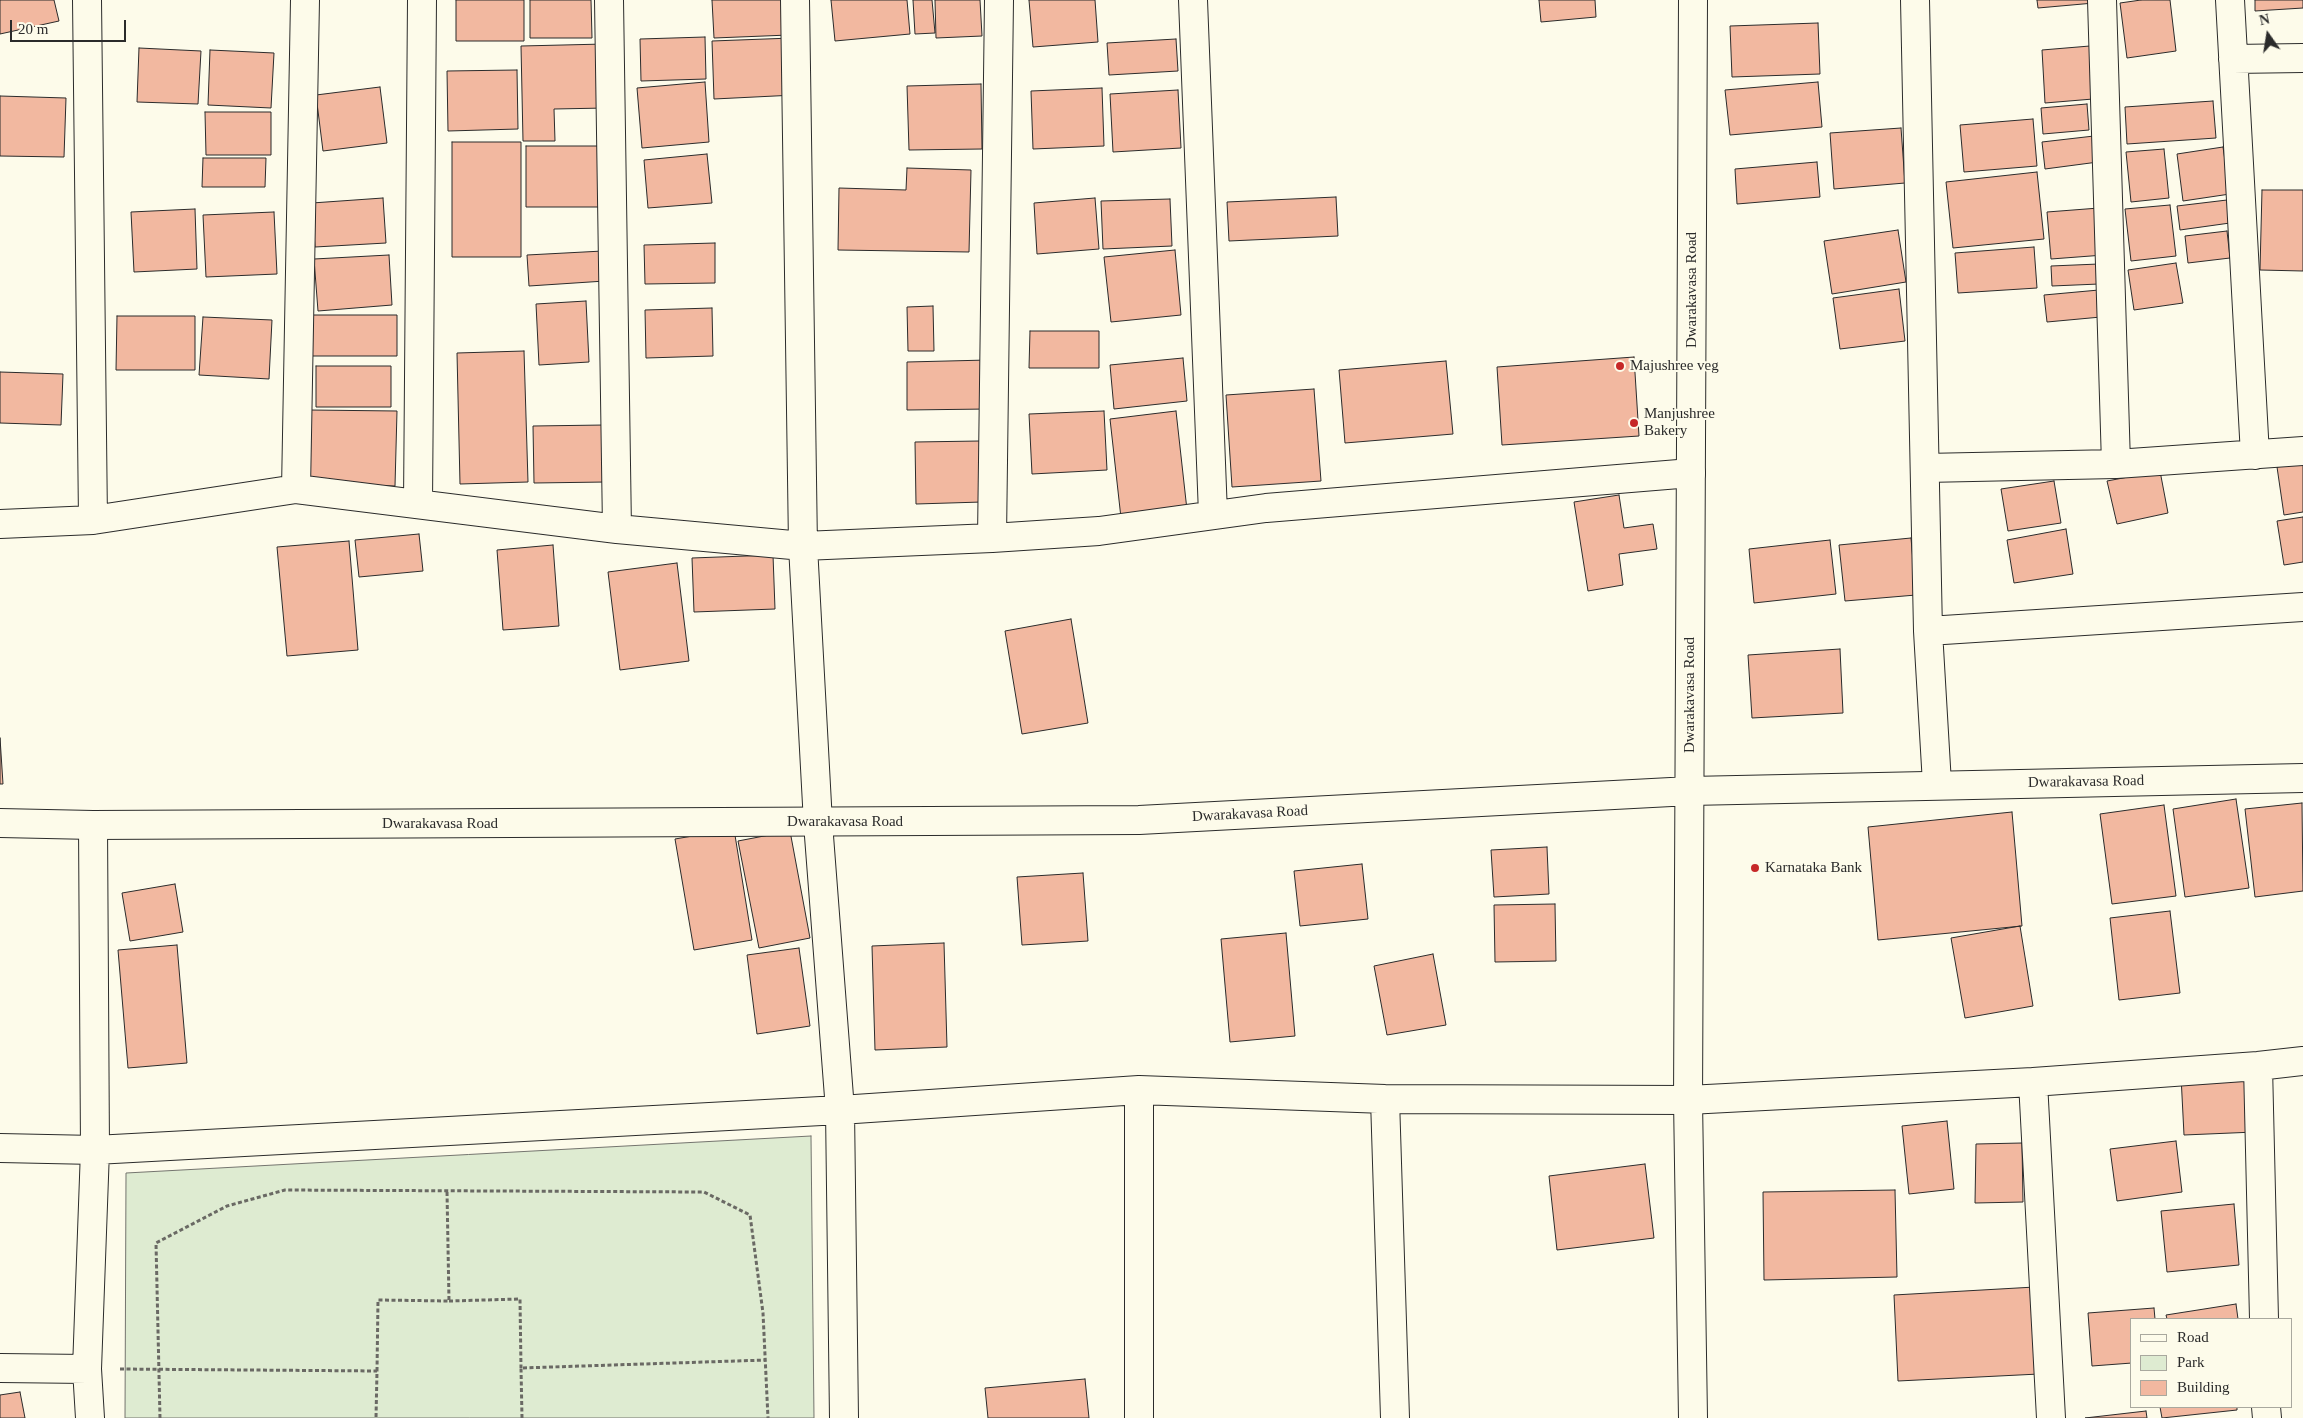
<!DOCTYPE html>
<style>
body{margin:0}
#map{position:relative;width:2303px;height:1418px;overflow:hidden;background:#fdfbea;font-family:Georgia,serif}
canvas{display:block}
.legend{position:absolute;left:2130px;top:1318px;width:162px;height:90px;box-sizing:border-box;background:#fdfbea;border:1px solid #a9a89e;margin:0;padding:6px 9px;list-style:none;font-size:15px;color:#2b2b2b}
.legend li{display:flex;align-items:center;gap:10px;height:25px}
.legend b{width:25px;border:1px solid #a9a89e}
.north{position:absolute;left:2243px;top:10px;width:50px;height:50px;-webkit-text-stroke:4px #fdfbea;paint-order:stroke;rotate:347deg;font-size:14px;font-weight:700;line-height:20px;text-align:center;color:#2b2b2b}
.north::after{content:'';display:block;margin:auto;width:18px;height:22px;background:#2b2b2b;clip-path:polygon(50% 0,100% 100%,50% 72%,0 100%)}
.scale{position:absolute;left:10px;top:20px;width:116px;height:22px;box-sizing:border-box;border:2px solid #2b2b2b;border-top:0;padding-left:6px;font-size:15px;line-height:18px;white-space:nowrap;color:#2b2b2b;-webkit-text-stroke:4px #fdfbea;paint-order:stroke}
</style>
<div id="map">
<canvas width="2303" height="1418"></canvas>
<ul class="legend">
<li><b style="height:6px;background:#fdfbea"></b>Road</li>
<li><b style="height:14px;background:#deebd1"></b>Park</li>
<li><b style="height:14px;background:#f2b8a0"></b>Building</li>
</ul>
<div class="north">N</div>
<div class="scale">20 m</div>
</div>
<script>
const g = document.querySelector('canvas').getContext('2d');
g.lineJoin = 'round';
function paint(path, color) {
  g.fillStyle = color;
  g.fill(path, 'evenodd');
}
function shape(rows) {
  const path = new Path2D();
  for (const r of rows) {
    path.moveTo(r[0], r[1]);
    for (let i = 2; i < r.length; i += 2) path.lineTo(r[i], r[i + 1]);
  }
  return path;
}
function stroke(path, color, width, dash) {
  g.strokeStyle = color;
  g.lineWidth = width;
  g.lineCap = dash ? 'butt' : 'round';
  g.setLineDash(dash || []);
  g.stroke(path);
}
function label(font, color, halo, rows, align = 'center') {
  g.font = font + ' Georgia,serif';
  g.lineWidth = 4;
  g.setLineDash([]);
  g.textBaseline = 'middle';
  g.strokeStyle = halo;
  g.fillStyle = color;
  for (const [text, x, y, turn = 0] of rows) {
    g.save();
    g.translate(x, y);
    g.rotate((+turn || 0) * Math.PI / 180);
    g.textAlign = isNaN(turn) ? turn : align;
    if (halo) g.strokeText(text, 0, 0);
    g.fillText(text, 0, 0);
    g.restore();
  }
}
const green = shape([
 [811,1136,814,1418,125,1418,126,1173,811,1136]
]);
const building = shape([
 [0,0,54,0,59,21,0,34,0,0],
 [456,0,524,0,524,41,456,41,456,0],
 [530,0,591,0,592,38,530,38,530,0],
 [712,0,788,0,789,35,714,38,712,0],
 [831,0,907,0,910,34,835,41,831,0],
 [913,0,932,0,935,33,915,34,913,0],
 [935,0,980,0,982,36,936,38,935,0],
 [1029,0,1095,0,1098,42,1033,47,1029,0],
 [1539,0,1595,0,1596,17,1541,22,1539,0],
 [2037,0,2094,0,2094,3,2038,8,2037,0],
 [2141,0,2170,0,2176,51,2127,58,2120,3,2141,0],
 [2255,0,2303,0,2303,8,2255,11,2255,0],
 [1818,23,1820,74,1732,77,1730,26,1818,23],
 [705,37,706,79,641,81,640,39,705,37],
 [792,38,795,95,714,99,712,41,792,38],
 [1176,39,1178,71,1109,75,1107,43,1176,39],
 [605,44,606,108,554,109,555,141,523,141,521,46,605,44],
 [2090,46,2093,99,2045,103,2042,50,2090,46],
 [139,48,201,51,198,104,137,102,139,48],
 [210,50,274,53,271,108,208,105,210,50],
 [517,70,518,129,448,131,447,71,517,70],
 [705,82,709,142,642,148,637,88,705,82],
 [1818,82,1822,127,1730,135,1725,90,1818,82],
 [981,84,982,149,909,150,907,86,981,84],
 [380,87,387,143,323,151,316,95,380,87],
 [1102,88,1104,146,1033,149,1031,91,1102,88],
 [1178,90,1181,148,1113,152,1110,94,1178,90],
 [0,96,66,98,64,157,0,156,0,96],
 [2213,101,2216,138,2127,144,2125,107,2213,101],
 [2087,104,2089,130,2043,134,2041,108,2087,104],
 [205,112,271,112,271,155,206,155,205,112],
 [2033,119,2037,166,1964,172,1960,125,2033,119],
 [1901,128,1905,183,1834,189,1830,133,1901,128],
 [2094,136,2098,162,2045,169,2042,142,2094,136],
 [452,142,521,142,521,257,452,257,452,142],
 [526,146,601,146,601,207,526,207,526,146],
 [2223,147,2230,194,2183,201,2177,154,2223,147],
 [2164,149,2169,198,2131,202,2126,152,2164,149],
 [707,154,712,203,648,208,644,160,707,154],
 [203,158,266,158,265,187,202,187,203,158],
 [1817,162,1820,197,1737,204,1735,169,1817,162],
 [907,168,971,170,969,252,838,250,839,188,906,190,907,168],
 [2037,172,2044,239,1953,248,1946,182,2037,172],
 [2262,190,2303,190,2303,271,2260,270,2262,190],
 [1336,197,1338,236,1229,241,1227,202,1336,197],
 [383,198,386,243,315,247,312,203,383,198],
 [1095,198,1099,249,1037,254,1034,203,1095,198],
 [1170,199,1172,246,1103,249,1101,201,1170,199],
 [2227,200,2230,223,2180,230,2177,206,2227,200],
 [2170,205,2176,256,2131,261,2125,209,2170,205],
 [2099,208,2104,255,2051,259,2047,212,2099,208],
 [195,209,197,269,134,272,131,212,195,209],
 [274,212,277,274,206,277,203,215,274,212],
 [1898,230,1906,282,1832,294,1824,241,1898,230],
 [2227,231,2230,258,2188,263,2185,236,2227,231],
 [715,243,715,283,645,284,644,245,715,243],
 [2034,247,2037,288,1958,293,1955,253,2034,247],
 [1175,250,1181,315,1111,322,1104,257,1175,250],
 [603,251,605,281,529,286,527,255,603,251],
 [389,255,392,305,318,311,314,259,389,255],
 [2176,263,2183,303,2134,310,2128,270,2176,263],
 [2099,264,2099,284,2052,286,2051,266,2099,264],
 [1899,289,1905,341,1840,349,1833,298,1899,289],
 [2099,290,2101,317,2047,322,2044,295,2099,290],
 [586,301,589,362,539,365,536,304,586,301],
 [933,306,934,351,908,351,907,307,933,306],
 [712,308,713,356,646,358,645,310,712,308],
 [310,315,397,315,397,356,310,356,310,315],
 [117,316,195,316,195,370,116,370,117,316],
 [203,317,272,320,269,379,199,375,203,317],
 [1030,331,1099,331,1099,368,1029,368,1030,331],
 [524,351,528,482,460,484,457,353,524,351],
 [1634,357,1639,436,1502,445,1497,367,1634,357],
 [1183,358,1187,401,1114,409,1110,365,1183,358],
 [988,360,988,409,907,410,907,362,988,360],
 [1446,361,1453,434,1345,443,1339,370,1446,361],
 [316,366,391,366,391,407,316,407,316,366],
 [0,372,63,374,61,425,0,423,0,372],
 [1314,389,1321,481,1232,487,1226,395,1314,389],
 [309,410,397,411,395,486,307,484,309,410],
 [1104,411,1107,470,1032,474,1029,414,1104,411],
 [1176,411,1187,510,1121,518,1110,419,1176,411],
 [605,425,606,482,534,483,533,426,605,425],
 [980,441,982,502,916,504,915,442,980,441],
 [2303,463,2303,512,2284,515,2277,467,2303,463],
 [2160,471,2168,513,2117,524,2107,481,2160,471],
 [2054,481,2061,523,2008,531,2001,489,2054,481],
 [1619,495,1624,528,1653,524,1657,549,1619,554,1623,585,1588,591,1574,502,1619,495],
 [2303,517,2303,562,2284,565,2277,521,2303,517],
 [2066,529,2073,574,2014,583,2007,540,2066,529],
 [419,534,423,571,359,577,355,540,419,534],
 [1911,538,1916,595,1845,601,1839,545,1911,538],
 [1830,540,1836,594,1754,603,1749,549,1830,540],
 [349,541,358,650,287,656,277,547,349,541],
 [553,545,559,626,503,630,497,550,553,545],
 [773,555,775,609,694,612,692,558,773,555],
 [677,563,689,661,620,670,608,572,677,563],
 [1071,619,1088,723,1022,734,1005,631,1071,619],
 [1840,649,1843,713,1752,718,1748,655,1840,649],
 [0,738,3,784,0,784,0,738],
 [2236,799,2249,888,2185,897,2173,809,2236,799],
 [2302,803,2303,891,2255,897,2245,809,2302,803],
 [2164,805,2176,896,2112,904,2100,814,2164,805],
 [2012,812,2022,926,1878,940,1868,827,2012,812],
 [734,829,752,940,694,950,675,839,734,829],
 [790,831,810,938,759,948,738,841,790,831],
 [1547,847,1549,894,1494,897,1491,850,1547,847],
 [1362,864,1368,919,1300,926,1294,871,1362,864],
 [1083,873,1088,941,1022,945,1017,877,1083,873],
 [175,884,183,932,130,941,122,893,175,884],
 [1555,904,1556,961,1495,962,1494,905,1555,904],
 [2170,911,2180,993,2119,1000,2110,918,2170,911],
 [2020,926,2033,1006,1965,1018,1951,938,2020,926],
 [1286,933,1295,1036,1230,1042,1221,939,1286,933],
 [944,943,947,1047,875,1050,872,946,944,943],
 [177,945,187,1063,128,1068,118,950,177,945],
 [799,948,810,1026,757,1034,747,955,799,948],
 [1433,954,1446,1025,1387,1035,1374,966,1433,954],
 [2252,1073,2255,1132,2184,1135,2181,1076,2252,1073],
 [1947,1121,1954,1189,1909,1194,1902,1126,1947,1121],
 [2176,1141,2182,1192,2117,1201,2110,1149,2176,1141],
 [2022,1143,2023,1202,1975,1203,1976,1144,2022,1143],
 [1645,1164,1654,1238,1557,1250,1549,1176,1645,1164],
 [1895,1190,1897,1277,1764,1280,1763,1192,1895,1190],
 [2234,1204,2239,1265,2167,1272,2161,1211,2234,1204],
 [2035,1287,2039,1374,1898,1381,1894,1295,2035,1287],
 [2236,1304,2238,1319,2167,1319,2166,1315,2236,1304],
 [2154,1308,2155,1319,2132,1319,2132,1363,2092,1366,2088,1313,2154,1308],
 [1085,1379,1089,1418,988,1418,985,1388,1085,1379],
 [20,1392,25,1418,0,1418,0,1395,20,1392],
 [2160,1407,2237,1407,2237,1410,2162,1418,2160,1407],
 [2146,1411,2147,1418,2085,1418,2146,1411]
]);
const path = shape([
 [449,1301,520,1299,521,1368],
 [120,1369,377,1371,376,1418],
 [377,1371,378,1300,449,1301,447,1191],
 [160,1418,156,1243,227,1206,285,1190,704,1192,750,1215,763,1313,768,1418],
 [522,1418,521,1368,766,1360]
]);
const minor = shape([
 [87,0,93,520],
 [609,0,617,529],
 [795,0,803,546,818,823,840,1110,844,1418],
 [1193,0,1213,514],
 [1915,0,1928,631,1937,784],
 [2102,0,2116,464],
 [2230,0,2255,455],
 [2233,59,2303,58],
 [1925,468,2116,464,2303,451],
 [296,489,305,0],
 [418,504,422,0],
 [0,524,93,520,296,489,617,529,803,546,992,538,1099,531,1266,508,1691,473],
 [992,538,999,0],
 [1928,631,2303,607],
 [2258,1066,2264,1319],
 [2033,1082,2051,1418],
 [1385,1099,1395,1418],
 [0,1148,95,1150,840,1110,1139,1090,1385,1099,1688,1100,2033,1082,2258,1066,2303,1061],
 [0,1368,87,1369],
 [2266,1407,2267,1418],
 [90,1418,87,1369,95,1150,93,825],
 [1139,1418,1139,1090]
]);
const tertiary = shape([
 [1693,0,1688,1100,1693,1418],
 [0,823,93,825,1139,820,1690,791,2303,778]
]);
const markers = [
 [1620,366,5,"#c62828"],
 [1634,423,5,"#c62828"],
 [1755,868,5,"#c62828"]
];
const streetNames = [
 ["Dwarakavasa Road",1692,290,-90],
 ["Dwarakavasa Road",1690,695,-90],
 ["Dwarakavasa Road",2086,782,-1],
 ["Dwarakavasa Road",1250,814,-3],
 ["Dwarakavasa Road",845,822],
 ["Dwarakavasa Road",440,824]
];
const poiNames = [
 ["Majushree veg",1630,366],
 ["Manjushree",1644,414],
 ["Bakery",1644,431],
 ["Karnataka Bank",1765,868]
];
paint(green, '#deebd1');
stroke(green, '#74746e', 1);
paint(building, '#f2b8a0');
stroke(building, '#2b2b2b', 1);
stroke(minor, '#2b2b2b', 30);
stroke(tertiary, '#2b2b2b', 30);
stroke(path, '#6a6964', 3, [4, 2.5]);
stroke(minor, '#fdfbea', 28);
stroke(tertiary, '#fdfbea', 28);
for (const [x, y, r, color] of markers) {
  const dot = new Path2D();
  dot.arc(x, y, r, 0, 2 * Math.PI);
  g.fillStyle = color;
  g.fill(dot);
  stroke(dot, '#fdfbea', 2);
}
label('15px', '#2b2b2b', '#fdfbea', streetNames);
label('15px', '#2b2b2b', '#fdfbea', poiNames, 'left');
</script>
